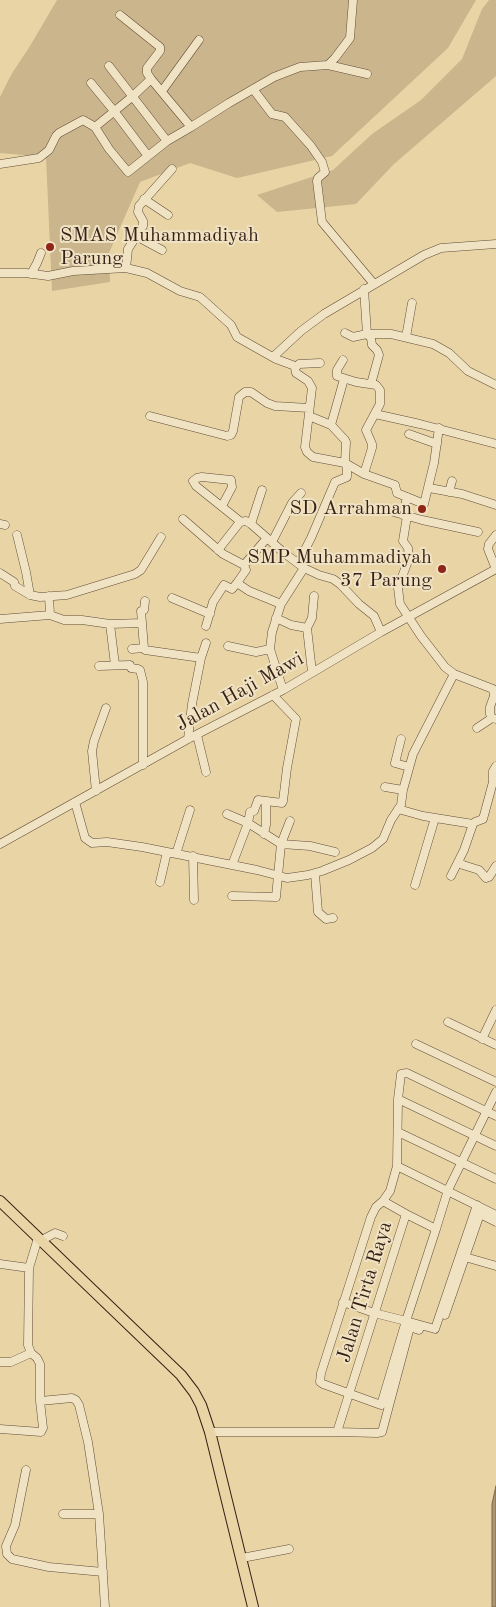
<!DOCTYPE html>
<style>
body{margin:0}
canvas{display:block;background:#e8d4a4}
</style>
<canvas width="496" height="1607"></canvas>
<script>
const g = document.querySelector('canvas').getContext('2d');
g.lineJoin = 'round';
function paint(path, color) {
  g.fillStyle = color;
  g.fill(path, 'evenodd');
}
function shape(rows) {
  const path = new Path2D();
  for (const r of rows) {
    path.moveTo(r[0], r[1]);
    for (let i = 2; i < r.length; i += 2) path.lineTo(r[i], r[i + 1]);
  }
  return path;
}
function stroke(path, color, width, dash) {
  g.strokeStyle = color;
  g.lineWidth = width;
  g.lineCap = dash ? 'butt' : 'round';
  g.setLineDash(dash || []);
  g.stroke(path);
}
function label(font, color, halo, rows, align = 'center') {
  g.font = font + ' "Old Standard TT",serif';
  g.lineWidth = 4;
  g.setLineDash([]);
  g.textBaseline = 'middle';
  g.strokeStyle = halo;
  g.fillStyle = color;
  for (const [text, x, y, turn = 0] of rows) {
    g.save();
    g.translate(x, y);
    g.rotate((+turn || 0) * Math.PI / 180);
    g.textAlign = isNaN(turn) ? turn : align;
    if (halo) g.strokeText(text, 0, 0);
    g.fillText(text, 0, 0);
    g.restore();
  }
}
const green = shape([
 [57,0,476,0,448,48,332,156,237,178,190,163,140,182,109,253,110,282,52,291,46,157,0,153,0,97,11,75,30,46],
 [489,0,496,0,496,76,394,164,356,204,277,212,257,195,333,170,372,134,421,100,462,59,482,9]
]);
const water = shape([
 [496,1486,496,1607,492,1607,492,1504,496,1486]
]);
const minor = shape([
 [120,15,160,47,160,51,147,68,147,73,151,79],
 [328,65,335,58,350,38,353,0],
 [109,66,167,141],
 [91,83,114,111,148,156],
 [253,89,272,114,285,117,311,146,322,162,325,172,318,178,317,181,322,222,374,284],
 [162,91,199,40],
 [95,127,109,149,128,172,167,141,191,127],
 [0,164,39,158,49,150,56,136,59,133,83,120,95,127,133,96,151,79,191,127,229,103,274,77,300,67,328,65,367,74],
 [144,199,168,215],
 [136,236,162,250],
 [126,268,147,273,180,291,200,297,231,325,237,337,276,359,295,366],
 [0,273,26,273,48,276,73,271,126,268,128,249,143,226,143,221,138,212,139,206,172,169],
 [31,274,37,263,41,253],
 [364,289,367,334,371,338,372,345,377,350,379,355,371,384],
 [345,333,353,337,367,334,391,334,433,344,449,353,468,371,496,385],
 [406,337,412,303],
 [273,357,301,331,324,314,424,255,441,248,496,244],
 [320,363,299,364,295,368,296,373,308,381,312,388,305,447,307,452,313,457,345,463,364,474,372,448,372,444,366,430,380,404,380,390,376,385,356,382,337,376,337,370,343,360],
 [375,414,420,424,496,444],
 [150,416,227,436,231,435,233,431,239,397,245,392,251,392,267,403,275,406,309,408],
 [331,425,344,379],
 [409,434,437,444],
 [364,474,395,485,397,493,424,504,434,463,439,428],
 [429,488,462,494,496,505],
 [449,492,452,481],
 [222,506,232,487,231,480,202,477,197,478,193,481,196,486,241,522],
 [390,511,422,520,478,532],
 [403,515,407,497],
 [407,516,403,541,408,548,409,558,398,588,400,604,421,636,445,667,454,674,493,689,494,696,490,707,490,714,492,718,496,719],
 [183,519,223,554,244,565,267,538],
 [0,524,5,525],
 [251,524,262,490],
 [17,535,26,572,30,595],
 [272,542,292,503,301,493],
 [218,550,240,522,246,521,251,524,283,552,304,568,319,575,333,579,340,584,359,604,374,616,381,632],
 [298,563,311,538,335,482,347,477,347,468,345,463,346,442,345,440,331,425,309,416],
 [0,573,14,582,15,586,30,595,40,597,67,595,135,574,141,570,161,537],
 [237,583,246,570,244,565],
 [49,596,50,615],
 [172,598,210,614],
 [276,618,291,625,307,628],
 [0,619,50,615,64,620,82,620,110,624,142,623,141,611,144,610,145,601],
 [142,623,144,648],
 [110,624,115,665],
 [206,626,213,602,224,585,232,589,237,583,249,591,281,604],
 [228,646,256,652,270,649],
 [132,649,144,648,145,650,201,658],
 [99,666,130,665,131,668,138,669,140,670,143,682,143,765],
 [312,672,307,628,312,618,314,596],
 [283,690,270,649,272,632,281,604,304,568],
 [477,728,492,718],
 [197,735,206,772],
 [188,739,192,704,201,658,206,643],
 [401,739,395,763,409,767],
 [385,787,403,790],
 [96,791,92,751,94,741,106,708],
 [75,802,85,838,92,843,107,842,142,847,257,870,287,878,308,875,322,871,349,860,372,848,383,839,391,820,401,805,403,790,413,754,454,674],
 [398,809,423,816,473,824,464,850,451,876],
 [227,814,248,823,281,844,310,846,335,852],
 [473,824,475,822,483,819,493,782,493,771,496,766],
 [264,834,266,825,266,801],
 [0,844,188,739,283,690,381,632,496,569,488,549,489,544,496,535],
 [176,854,190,810],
 [193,856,194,900],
 [458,862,463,865,479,870,486,878,489,877,496,866],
 [232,865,248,823,250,812,254,811,258,800,282,803,283,801,287,768,296,719,273,695],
 [315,874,318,912,326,919,333,918],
 [160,882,167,852],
 [415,885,435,818],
 [232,896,276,897,281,844,290,821],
 [448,1022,496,1045],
 [482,1039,496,1010],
 [416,1044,496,1082],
 [398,1099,496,1146],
 [398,1132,496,1179],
 [397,1166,496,1215],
 [383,1201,406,1214],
 [477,1205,435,1329,406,1321,381,1405,323,1384,320,1382,321,1373,371,1217,376,1207,383,1201,390,1191,397,1166,398,1099,401,1074,407,1073,496,1116],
 [38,1238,29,1268,28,1345,31,1353,37,1358,40,1364,40,1401,72,1398,76,1400,79,1405,88,1442,99,1514,105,1607],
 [40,1241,55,1233,63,1236],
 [465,1257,496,1266],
 [0,1264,29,1268],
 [343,1302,374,1313,406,1321,436,1229],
 [445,1315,480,1214,496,1222],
 [0,1362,11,1362,31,1353],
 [0,1429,41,1432,43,1428,40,1401],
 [210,1432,337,1432,406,1214,436,1229,448,1190,496,1092],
 [337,1432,377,1433,382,1432,410,1327,419,1330],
 [26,1470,15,1525,6,1546,7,1554,12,1559,49,1567,103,1572],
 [63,1514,99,1514],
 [242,1558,289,1549]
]);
const major = shape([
 [0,1201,181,1375,194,1392,201,1405,210,1432,253,1607]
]);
const markers = [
 [50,247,5,"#8f2418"],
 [422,509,5,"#8f2418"],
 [442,569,5,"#8f2418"]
];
const poiNames = [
 ["SMAS Muhammadiyah",60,236,"left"],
 ["Parung",60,259,"left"],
 ["SD Arrahman",412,509],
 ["SMP Muhammadiyah",432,558],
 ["37 Parung",432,581]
];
const streetNames = [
 ["Jalan Haji Mawi",240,692,-29],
 ["Jalan Tirta Raya",365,1292,-73]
];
paint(green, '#cab58c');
paint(water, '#ab9673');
stroke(water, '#7c664d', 1);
stroke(minor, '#624c39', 9);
stroke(major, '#361f15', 12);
stroke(minor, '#f0e3c4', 8);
stroke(major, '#e8d4a4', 10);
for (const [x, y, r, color] of markers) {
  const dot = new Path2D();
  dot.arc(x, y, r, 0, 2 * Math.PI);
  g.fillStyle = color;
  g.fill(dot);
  stroke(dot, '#f0e3c4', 2);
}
label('20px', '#361f15', '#f0e3c4', poiNames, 'right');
label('20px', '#361f15', '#f0e3c4', streetNames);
</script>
